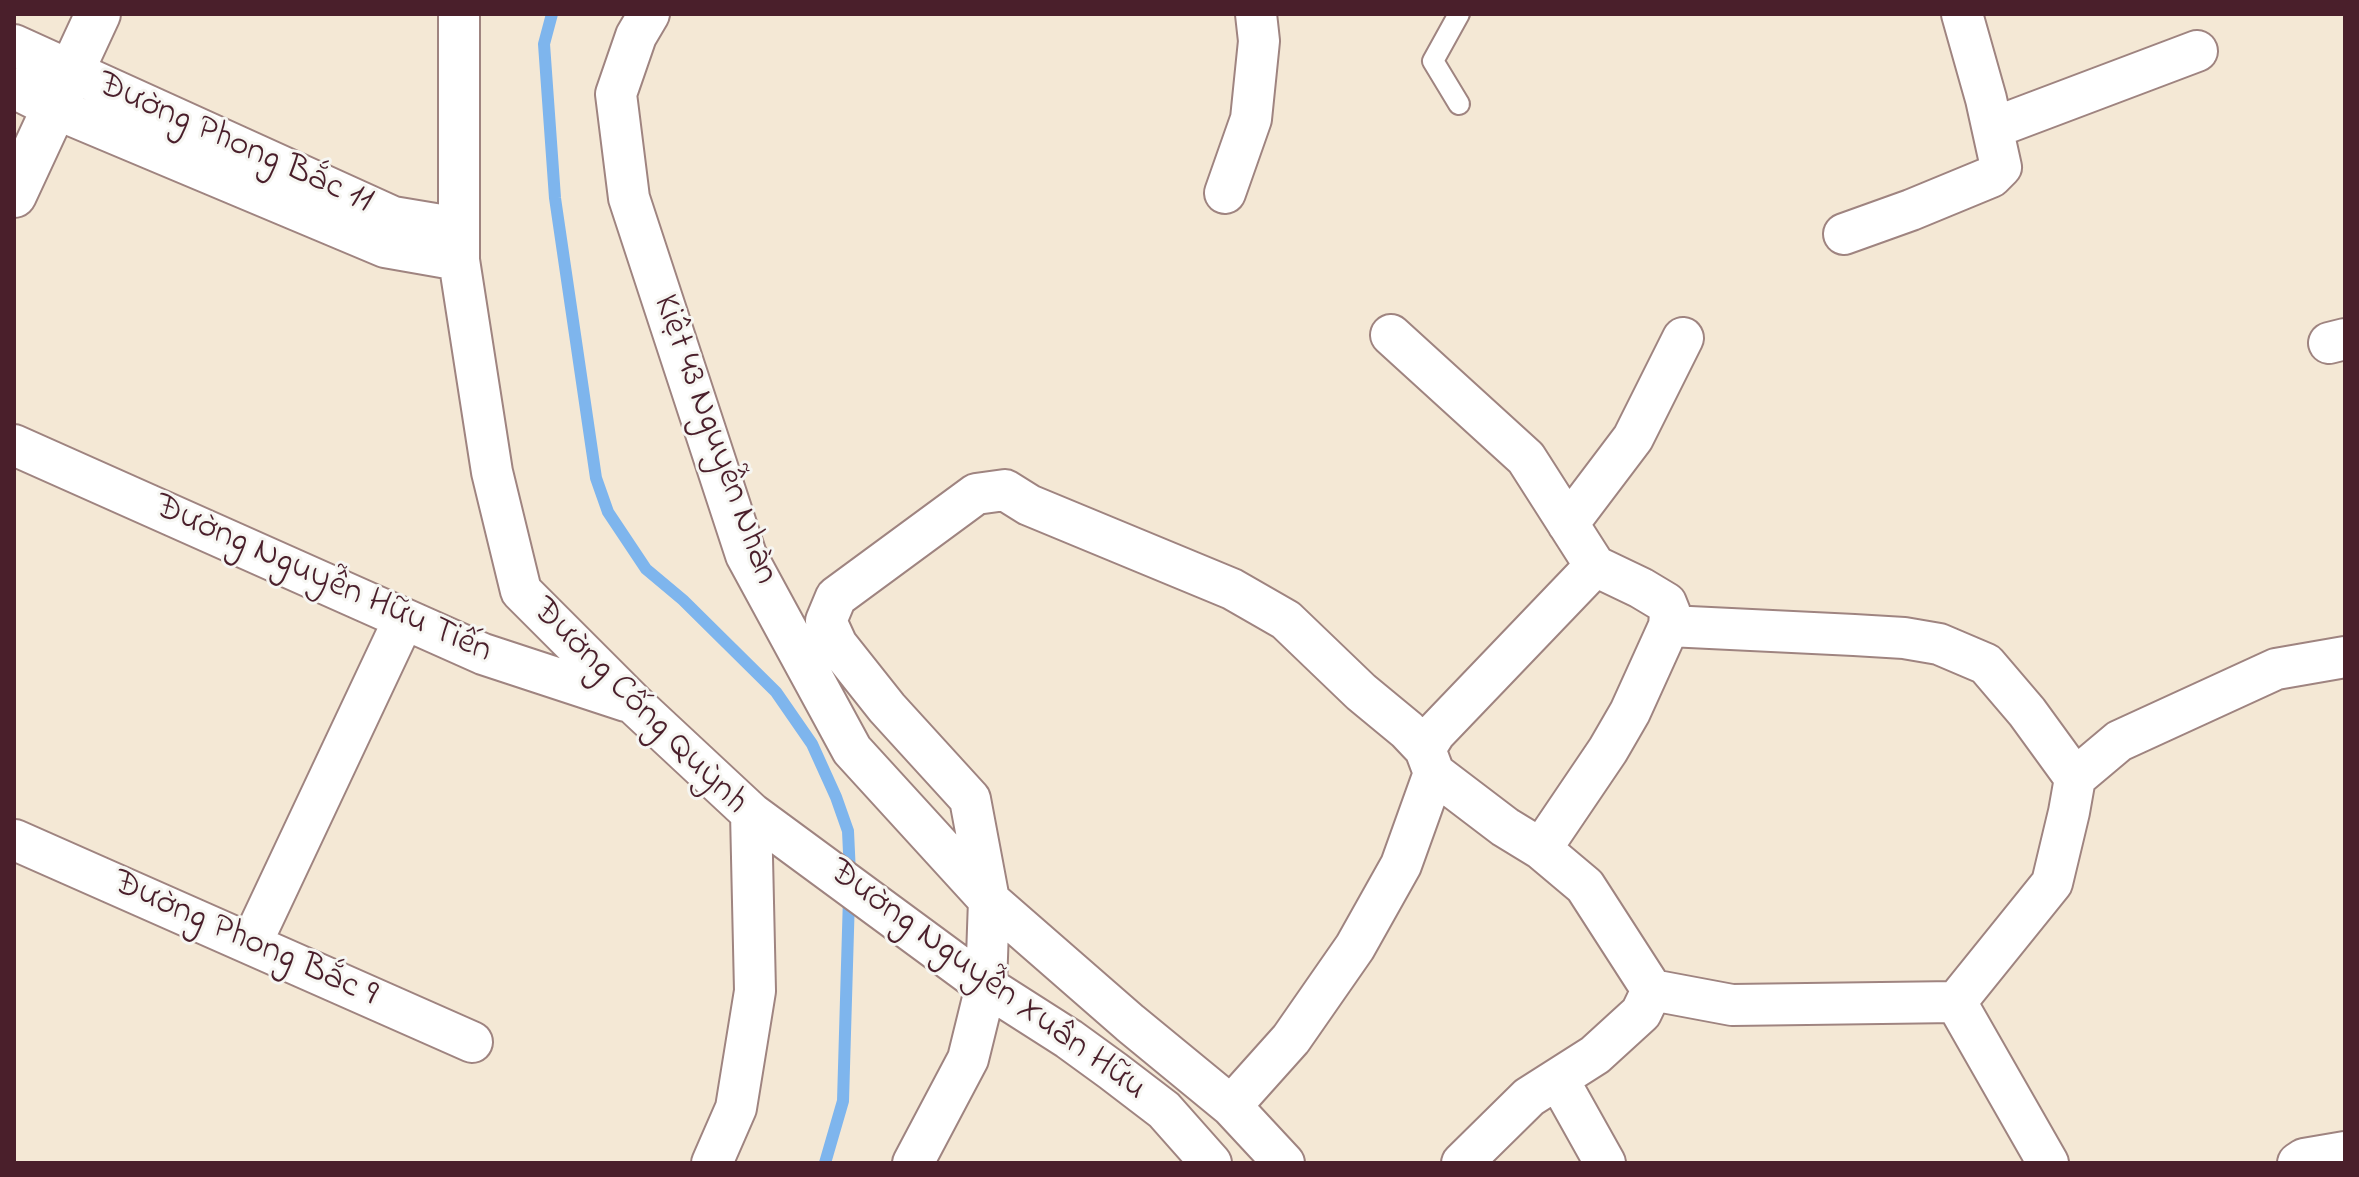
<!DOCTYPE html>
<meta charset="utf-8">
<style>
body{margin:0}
#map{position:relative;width:2359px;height:1177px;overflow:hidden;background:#f4e8d5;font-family:"Indie Flower",sans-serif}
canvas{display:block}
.frame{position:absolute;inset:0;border:16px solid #4a1f2b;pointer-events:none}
</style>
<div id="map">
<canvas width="2359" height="1177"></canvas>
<div class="frame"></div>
</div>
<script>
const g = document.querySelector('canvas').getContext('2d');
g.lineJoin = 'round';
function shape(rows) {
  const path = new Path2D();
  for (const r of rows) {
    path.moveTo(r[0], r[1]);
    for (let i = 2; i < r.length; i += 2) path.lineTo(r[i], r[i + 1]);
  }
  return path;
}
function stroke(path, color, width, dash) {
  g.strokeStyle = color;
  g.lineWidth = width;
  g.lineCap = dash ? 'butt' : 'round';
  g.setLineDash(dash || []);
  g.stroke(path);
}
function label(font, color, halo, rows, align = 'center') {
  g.font = font + ' "Indie Flower",sans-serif';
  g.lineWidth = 6;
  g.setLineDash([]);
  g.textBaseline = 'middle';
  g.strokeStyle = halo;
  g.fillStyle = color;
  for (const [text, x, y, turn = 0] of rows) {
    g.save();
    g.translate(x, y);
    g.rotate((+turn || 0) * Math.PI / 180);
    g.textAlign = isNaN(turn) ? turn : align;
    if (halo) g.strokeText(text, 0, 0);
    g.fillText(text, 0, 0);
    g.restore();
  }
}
const stream = shape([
 [552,14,544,44,555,198,596,478,608,512,646,569,683,600,776,692,812,744,836,797,848,831,850,874],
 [825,1163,843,1101,849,897]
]);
const lane = shape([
 [1459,14,1433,61,1459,104]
]);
const street = shape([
 [459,14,459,260,492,472,521,591,634,704,751,813,755,991,736,1108,712,1163],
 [649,14,636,36,616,94,629,198,746,555,852,750,989,900,1130,1023,1231,1106,1284,1163],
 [14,45,393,217,459,228],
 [14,88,54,108,385,247,459,260],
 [1993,128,2197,51],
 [1225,193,1251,119,1259,41,1256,14],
 [1844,234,1911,210,1991,177,2001,167,1986,99,1962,14],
 [1391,335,1526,458,1595,566,1641,588,1666,603,1670,613,1669,626,1630,712,1608,750,1541,849],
 [2329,343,2345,339],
 [14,445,483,654,626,701],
 [1568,524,1633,438,1683,338],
 [1669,626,1854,635,1904,638,1939,644,1986,664,2027,712,2075,778],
 [1425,749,1435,733,1595,566],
 [751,813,986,986,1069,1039,1113,1071,1164,1110,1211,1163],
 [15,840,472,1042],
 [251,944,404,619],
 [1956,1002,2048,1163],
 [1558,1079,1605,1163],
 [1231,1106,1291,1039,1355,947,1401,865,1434,773],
 [913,1163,968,1059,986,986,989,900,970,799,887,708,837,645,826,621,836,597,976,494,1005,490,1029,505,1232,589,1286,620,1361,692,1407,730,1425,749,1434,773,1505,827,1541,849,1585,886,1652,990,1732,1005,1956,1002,2052,883,2069,812,2075,778,2119,741,2276,669,2345,657],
 [1462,1163,1529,1097,1595,1055,1641,1013,1652,990],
 [2298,1163,2304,1159,2345,1152]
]);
const secondary = shape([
 [14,195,98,14]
]);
const streetNames = [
 ["Đường Phong Bắc 11",234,145,24],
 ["Kiệt 43 Nguyễn Nhàn",713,440,70],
 ["Đường Nguyễn Hữu Tiến",322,581,24],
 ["Đường Cống Quỳnh",638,708,45],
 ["Đường Phong Bắc 9",244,941,24],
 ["Đường Nguyễn Xuân Hữu",986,982,36]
];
stroke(stream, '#7eb5ed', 12);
stroke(lane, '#9f8480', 24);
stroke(street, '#9f8480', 44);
stroke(secondary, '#9f8480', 48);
stroke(lane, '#fff', 20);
stroke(street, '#fff', 40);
stroke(secondary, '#fff', 44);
label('36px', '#4a1f2b', '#f6f6f2', streetNames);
</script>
